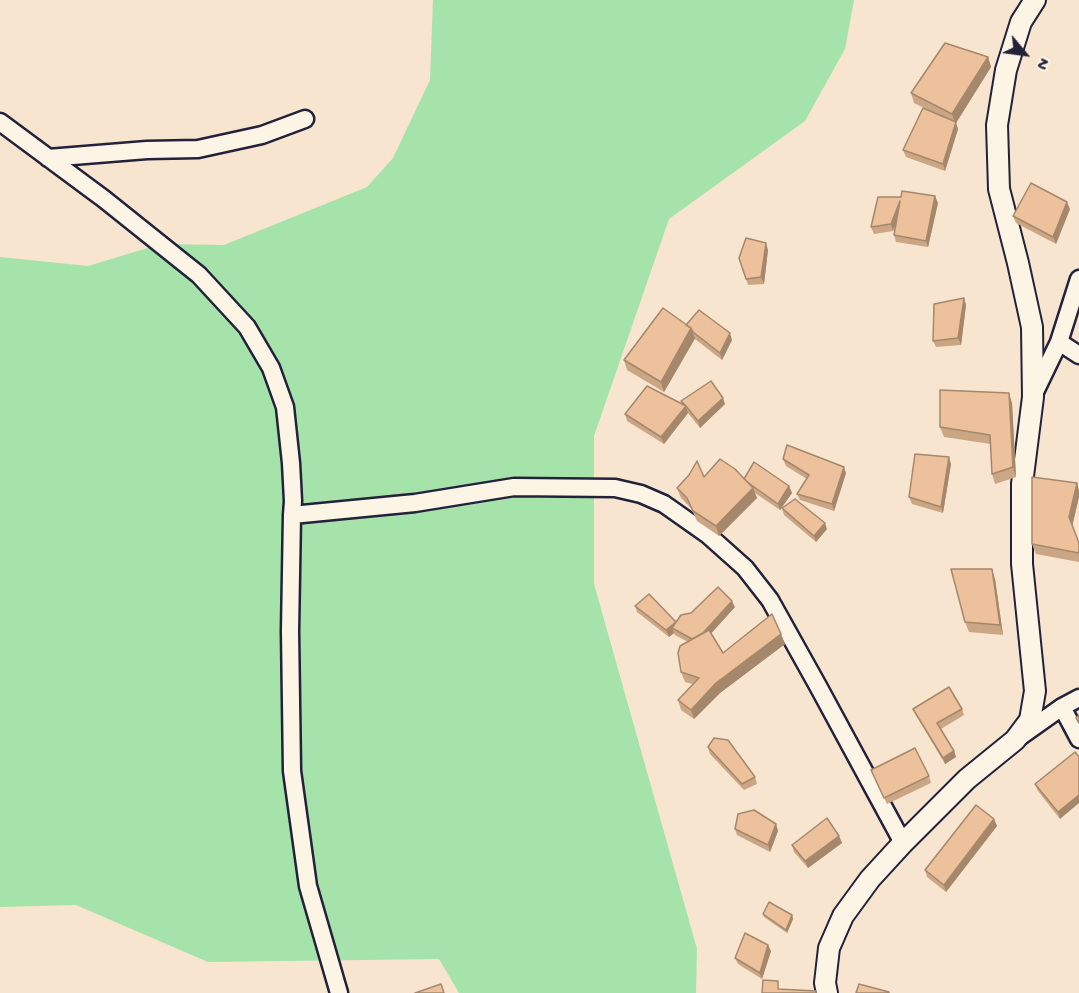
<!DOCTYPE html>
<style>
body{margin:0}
#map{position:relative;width:1079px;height:993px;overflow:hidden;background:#f7e5cf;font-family:"Gochi Hand",sans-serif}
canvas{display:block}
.north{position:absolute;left:995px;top:24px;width:60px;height:60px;-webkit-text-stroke:4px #fcf5e5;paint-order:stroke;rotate:119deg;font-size:16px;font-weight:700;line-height:24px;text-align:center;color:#22223b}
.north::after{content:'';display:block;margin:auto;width:21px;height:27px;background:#22223b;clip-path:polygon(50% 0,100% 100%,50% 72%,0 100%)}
</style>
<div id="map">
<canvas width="1079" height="993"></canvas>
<div class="north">N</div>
</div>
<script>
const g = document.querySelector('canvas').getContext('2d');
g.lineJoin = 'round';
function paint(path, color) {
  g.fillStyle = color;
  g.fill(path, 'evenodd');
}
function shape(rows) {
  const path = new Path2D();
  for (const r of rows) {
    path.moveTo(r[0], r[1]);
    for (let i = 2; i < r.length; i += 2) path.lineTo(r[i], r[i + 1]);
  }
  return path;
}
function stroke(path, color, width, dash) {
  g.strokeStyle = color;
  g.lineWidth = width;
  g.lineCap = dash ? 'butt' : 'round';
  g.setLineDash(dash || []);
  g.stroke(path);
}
const green = shape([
 [433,0,854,0,845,49,805,121,669,219,594,436,594,584,697,949,696,993,459,993,439,959,208,962,76,905,0,907,0,257,88,266,161,244,224,245,367,187,393,158,430,80]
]);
const minor = shape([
 [0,122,104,199,199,275,247,327,271,368,285,407,291,463,293,501,292,515,415,503,514,487,615,488,641,494,664,504,708,535,745,568,770,600,818,686,903,843],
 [48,158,147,150,198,149,262,135,305,119],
 [1059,342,1079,355],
 [1033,396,1059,342,1079,279],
 [292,515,290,631,292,771,308,886,339,993],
 [1062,707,1079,739],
 [1021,736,1062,707,1079,698]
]);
const tertiary = shape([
 [827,993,825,983,829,948,843,916,870,879,903,843,967,779,1015,740,1030,720,1035,691,1022,564,1022,484,1033,397,1032,327,1018,263,999,189,997,125,1006,70,1021,22,1035,0]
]);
const wall = shape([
 [988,57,991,67,956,123,958,129,945,171,906,157,903,150,936,114,914,103,911,93],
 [938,203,928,247,896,242,894,235,896,224,893,231,874,234,871,227],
 [1070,209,1056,244,1016,223,1013,216],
 [768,250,764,284,748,285,739,258],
 [964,298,966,305,961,345,936,347,933,341],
 [686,325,732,340,722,360,695,339,664,392,627,370,624,360],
 [681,401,725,404,700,428,688,413,664,444,627,421,625,414,683,405],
 [1012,403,1016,477,995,484,992,474,991,444,944,437,940,427],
 [783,459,846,473,834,511,800,500,797,494,807,479,786,466],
 [951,464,943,513,912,504,909,497],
 [704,477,744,479,789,486,792,493,780,510,755,493,757,498,719,536,697,521,691,508,681,498,677,488],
 [1079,497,1072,526,1079,543,1079,562,1036,554,1032,544],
 [782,508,827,529,816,542,784,515],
 [995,579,1003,635,969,632,965,622],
 [635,606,676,622,735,607,711,633,723,653,781,634,785,644,720,693,694,719,681,710,678,700,693,684,685,682,681,672,688,642,675,635,674,633,669,637,637,612],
 [913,709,962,709,964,715,941,729,954,751,956,757,945,764,916,715],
 [708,747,755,777,757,784,744,790,710,754],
 [1075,752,1060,819,1038,791,1035,784],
 [871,770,929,776,931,783,887,804],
 [994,819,997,826,946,892,927,877,925,870],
 [776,824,778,831,770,852,737,835,735,829],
 [839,836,842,843,808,868,794,852,792,845],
 [763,914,792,915,793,919,787,933,764,917],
 [771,951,762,979,738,964,735,958]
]);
const shadedWall = shape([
 [988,57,991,67,956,123,958,129,945,171,943,164,955,123,952,114],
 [935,196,938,203,928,247,926,241],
 [900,201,903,207,893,231,891,224],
 [1067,202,1070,209,1056,244,1053,237],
 [766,243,768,250,764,284,761,277],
 [964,298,966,305,961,345,958,338],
 [691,328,695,338,664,392,661,382],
 [730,333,732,340,722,360,720,353],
 [1009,393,1012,403,1016,477,1013,467],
 [723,398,725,404,700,428,698,421],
 [686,406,688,413,664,444,661,437],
 [949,457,951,464,943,513,941,507],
 [844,467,846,473,834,511,832,504],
 [1077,483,1079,490,1079,497,1072,527,1069,517],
 [789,486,792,493,780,510,778,504],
 [753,488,757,498,719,536,716,526],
 [825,523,827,529,816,542,814,536],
 [992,569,995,579,1003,635,1000,625],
 [732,601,735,607,698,648,696,641],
 [676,622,672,628,674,633,669,637,666,630],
 [781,634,785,644,720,693,694,719,691,710,716,683],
 [954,751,956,757,945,764,943,758],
 [1079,795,1079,803,1060,819,1058,812],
 [994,819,997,826,946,892,944,885],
 [776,824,778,831,770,852,768,845],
 [839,836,842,843,808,868,805,861],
 [792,915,793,919,787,933,786,930],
 [768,945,771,951,762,979,760,973]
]);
const building = shape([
 [945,43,988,57,952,114,911,93,945,43],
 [923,108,956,122,943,164,903,150,923,108],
 [1031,183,1067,202,1053,237,1013,216,1031,183],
 [902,191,935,196,926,241,894,235,900,201,891,224,871,227,878,197,901,197,902,191],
 [746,238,766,243,761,277,746,279,739,258,746,238],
 [964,298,958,338,933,341,934,304,964,298],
 [663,308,691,328,661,382,624,360,663,308],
 [699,310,730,333,720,353,693,332,691,328,686,325,699,310],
 [711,381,723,398,698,421,686,406,661,437,625,414,647,386,686,406,681,401,711,381],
 [940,390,1009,393,1013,467,992,474,990,435,940,427,940,390],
 [787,445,844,467,832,504,797,494,809,475,783,459,787,445],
 [915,454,949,457,941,507,909,497,915,454],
 [720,459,735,469,753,488,716,526,693,511,687,498,677,488,689,475,697,461,704,477,720,459],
 [754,462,789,486,778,504,750,484,744,479,754,462],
 [1032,477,1077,483,1069,517,1079,543,1079,553,1032,544,1032,477],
 [795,499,825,523,814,536,782,508,795,499],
 [951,569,992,569,1000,625,965,622,951,569],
 [718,587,732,601,703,633,692,639,672,628,681,615,691,613,718,587],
 [649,594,676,622,666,630,635,606,649,594],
 [772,614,781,634,716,683,691,710,678,700,699,678,681,672,678,653,680,646,709,630,723,653,772,614],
 [949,687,962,709,937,723,954,751,943,758,913,709,949,687],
 [1079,715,1079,723,1076,718,1079,715],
 [714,738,728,740,755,777,742,784,708,747,714,738],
 [915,748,929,776,884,798,871,770,915,748],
 [1075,752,1079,757,1079,795,1058,812,1035,784,1075,752],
 [976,805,994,819,944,885,925,870,976,805],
 [754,810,776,824,768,845,735,829,738,814,754,810],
 [827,818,839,836,805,861,792,845,827,818],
 [769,902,792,915,786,930,763,914,769,902],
 [745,933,768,945,760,973,735,958,745,933],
 [763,980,778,981,778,989,816,991,816,993,762,993,763,980],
 [441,984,444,993,415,993,441,984],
 [859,984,889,992,889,993,856,993,859,984]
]);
paint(green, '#a6e3aa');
stroke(minor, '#22223b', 21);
stroke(tertiary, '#22223b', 24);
stroke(minor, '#fcf5e5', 16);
stroke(tertiary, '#fcf5e5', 20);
paint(wall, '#cba685');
paint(shadedWall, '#a5876c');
paint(building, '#ecc19b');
stroke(building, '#a5876c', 1.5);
</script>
